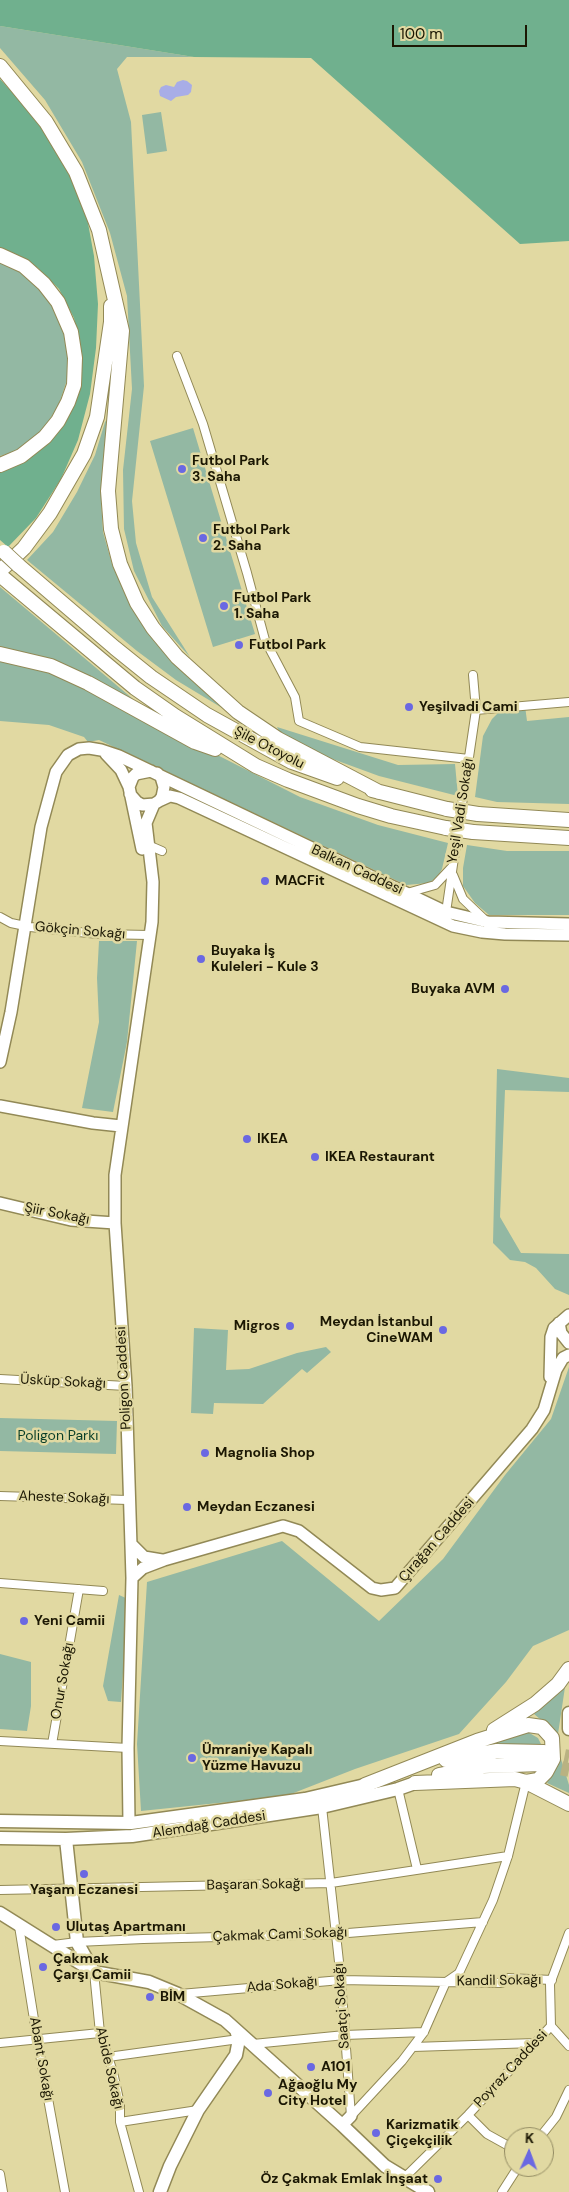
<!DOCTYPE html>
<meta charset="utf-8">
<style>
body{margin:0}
#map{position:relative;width:569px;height:2192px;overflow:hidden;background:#e1d9a2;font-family:"DM Sans",sans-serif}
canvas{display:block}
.north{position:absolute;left:504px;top:2127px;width:50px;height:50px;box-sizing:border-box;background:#e1d9a2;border:1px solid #928b62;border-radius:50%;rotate:2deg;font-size:14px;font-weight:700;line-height:20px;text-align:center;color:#1b1703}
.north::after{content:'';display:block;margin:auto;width:18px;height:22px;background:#6a68e2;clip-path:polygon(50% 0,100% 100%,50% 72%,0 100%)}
.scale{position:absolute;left:392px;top:25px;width:135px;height:22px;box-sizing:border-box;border:2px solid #1b1703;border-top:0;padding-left:6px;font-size:15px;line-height:18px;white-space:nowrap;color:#1b1703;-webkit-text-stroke:4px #e1d9a2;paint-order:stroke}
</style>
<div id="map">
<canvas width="569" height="2192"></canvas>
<div class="north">K</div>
<div class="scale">100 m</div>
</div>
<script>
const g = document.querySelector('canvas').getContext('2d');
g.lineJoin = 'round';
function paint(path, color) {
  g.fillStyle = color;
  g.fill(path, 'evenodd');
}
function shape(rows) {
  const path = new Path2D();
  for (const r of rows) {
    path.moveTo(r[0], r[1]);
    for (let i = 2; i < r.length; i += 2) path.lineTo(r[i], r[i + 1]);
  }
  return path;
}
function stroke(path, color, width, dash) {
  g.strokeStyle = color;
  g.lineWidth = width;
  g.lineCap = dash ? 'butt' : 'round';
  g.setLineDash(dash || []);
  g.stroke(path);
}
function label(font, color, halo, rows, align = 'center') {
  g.font = font + ' "DM Sans",sans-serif';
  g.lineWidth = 5;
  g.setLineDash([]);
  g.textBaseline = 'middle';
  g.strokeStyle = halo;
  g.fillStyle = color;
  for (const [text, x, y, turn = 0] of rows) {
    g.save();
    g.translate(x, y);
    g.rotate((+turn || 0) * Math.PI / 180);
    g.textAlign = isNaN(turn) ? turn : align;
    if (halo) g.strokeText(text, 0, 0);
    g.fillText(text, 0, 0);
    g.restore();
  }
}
const green = shape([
 [0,26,194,57,127,57,117,69,131,122,144,386,132,501,136,543,152,597,190,657,162,626,134,571,124,529,123,470,132,389,127,296,110,233,82,162,45,100,0,48],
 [161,112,167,151,147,154,142,115],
 [0,261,24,272,46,295,61,318,67,342,67,380,59,404,43,431,19,450,0,456],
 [108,418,101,499,103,532,112,564,129,603,149,634,242,720,176,680,137,651,27,560,53,532,77,492,95,455,105,422],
 [193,428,255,634,213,647,150,441],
 [0,587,133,699,133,701,47,659,0,648],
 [0,658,48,669,300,797,378,825,448,843,442,869,438,876,429,883,406,885,99,740,88,742,84,737,49,725,0,721],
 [525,706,527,721,569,717,569,804,497,802,475,797,483,736,492,719,499,712],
 [277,727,398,765,455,764,458,796,379,776,319,754,280,733],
 [467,845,507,851,569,851,569,915,489,915,475,903,463,886,463,868],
 [99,941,137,941,127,1042,113,1112,82,1108,99,1022,97,978],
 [497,1069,569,1078,569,1092,505,1090,500,1217,521,1253,569,1254,569,1295,555,1289,536,1268,525,1262,510,1260,493,1243],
 [194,1328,228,1330,226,1370,249,1369,297,1353,326,1347,331,1352,307,1373,302,1369,263,1404,214,1403,213,1414,191,1413],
 [569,1367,569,1630,533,1646,506,1682,459,1734,355,1769,286,1796,141,1811,137,1744,147,1582,282,1541,379,1621,443,1559,505,1475,551,1419],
 [0,1418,117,1421,116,1454,0,1451],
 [119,1595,128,1599,121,1702,108,1701,103,1686],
 [0,1654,31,1662,31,1706,27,1731,0,1729],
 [565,1687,558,1734,534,1714],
 [526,1731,538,1738,541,1744,459,1749],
 [561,1759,569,1785,569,1793,547,1783]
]);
const forest = shape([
 [0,0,569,0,569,241,520,244,311,58,194,57,0,26],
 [0,79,40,123,76,187,86,212,94,256,98,304,96,348,90,394,78,440,61,479,36,518,8,547,0,540,0,470,37,451,61,429,75,403,80,374,80,347,74,318,59,289,38,268,0,249]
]);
const water = shape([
 [183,80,187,81,192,85,191,92,188,95,176,97,171,101,160,96,159,91,161,87,166,85,174,87,177,82]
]);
const highwayTunnel = shape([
 [544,1752,569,1757],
 [541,1764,569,1770]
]);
const street = shape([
 [177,356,203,424,247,573,265,640,295,697,299,721,360,747,469,759],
 [476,710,569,702],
 [148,845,162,851],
 [453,875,463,899,484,919],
 [407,893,435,885,452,867],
 [446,912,476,710,473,675],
 [0,917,11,923,30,927,98,934,149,935],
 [0,1379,126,1386],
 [0,1496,128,1500],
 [0,1583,103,1591],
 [0,1741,128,1748],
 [52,1744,79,1589],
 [398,1789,417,1869],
 [322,1807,341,1980,351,2116],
 [0,1890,331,1883,508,1856],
 [19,1926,37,2038,65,2192],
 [53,1945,77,1942,143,1939,336,1934,483,1922],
 [94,1972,100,2033,113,2072,120,2104,120,2122,139,2192],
 [180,1994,341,1980,502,1983,507,1978,552,1980],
 [551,2026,569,2046],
 [0,2043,100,2033],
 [253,2044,345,2035,424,2032],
 [413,2047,535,2043],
 [108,2057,239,2039],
 [468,2115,487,2134,514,2149],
 [351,2116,402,2061,424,2032,446,1982,459,1973,493,1900,508,1856,526,1782],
 [120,2122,198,2110],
 [540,2137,556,2117,569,2090],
 [0,2174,3,2192],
 [403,2179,468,2115,551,2026,550,1984,569,1933],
 [502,2192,518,2167]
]);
const secondary = shape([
 [106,754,121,770,129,787],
 [130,794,137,802,142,805,154,804,159,801,162,797,164,787,161,777,157,773],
 [159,801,170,796,179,798,453,926,482,932,505,934,569,935],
 [142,849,129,787,133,777,136,774,151,771],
 [0,1062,11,1012,41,827,56,772,68,755,79,749,89,748,101,750,119,756,446,912,488,922,569,924],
 [0,1106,93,1123,121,1126],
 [0,1203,71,1220,115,1223],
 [559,1323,561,1333,569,1343],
 [550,1377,551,1337,554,1328,569,1315],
 [131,1544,144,1557,162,1560],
 [132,1578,143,1568,164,1560,283,1526,299,1531,372,1588,381,1590,395,1588,532,1429,544,1410,556,1370,563,1358,569,1355],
 [129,1823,128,1748,132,1578,126,1386,115,1223,115,1175,152,922,153,882,146,823,154,804],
 [342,2125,351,2116]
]);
const primary = shape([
 [569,1713,569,1729],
 [0,1821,131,1823,305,1799,365,1785],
 [0,1838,66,1839,132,1836,322,1807,398,1789,415,1783],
 [66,1839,77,1942,92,1969],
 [0,1913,94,1972,149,1982,178,1994,225,2020,342,2125,385,2166,428,2192],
 [160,2192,170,2166,198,2110,236,2055,239,2039,236,2030]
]);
const highway = shape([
 [0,66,46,122,76,172,99,230,122,331,108,491,111,529,120,564,137,603,153,628,177,657,238,712,278,739,379,792],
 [0,255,24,266,44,284,58,302,71,332,75,358,74,385,68,402,58,421,45,437,21,456,0,465],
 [18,565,115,648,151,677,207,715,292,762,337,778],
 [0,571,24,548,50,513,84,454,97,417,111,322,111,306],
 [0,575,135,688,175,716,256,766,288,780,358,806,391,816,446,828],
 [0,654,51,666,88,683,195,742,215,749],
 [372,790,447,809],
 [478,814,569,820],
 [473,832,569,838],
 [494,1730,535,1704,558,1684,569,1669],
 [446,1760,497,1751,544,1752],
 [439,1775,484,1766,541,1764],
 [415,1783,515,1779,526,1782,569,1804],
 [365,1785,477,1741,528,1725,542,1727,552,1738,553,1759,546,1772,538,1780,526,1782]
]);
const highwayBridge = shape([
 [4,552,18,565],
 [447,809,478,814],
 [446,828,473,832]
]);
const markers = [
 [182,469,5,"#6a68e2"],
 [203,538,5,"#6a68e2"],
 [224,606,5,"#6a68e2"],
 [239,645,5,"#6a68e2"],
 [409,707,5,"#6a68e2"],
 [265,881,5,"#6a68e2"],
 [201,959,5,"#6a68e2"],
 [505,989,5,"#6a68e2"],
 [247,1139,5,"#6a68e2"],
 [315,1157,5,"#6a68e2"],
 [290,1326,5,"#6a68e2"],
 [443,1330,5,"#6a68e2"],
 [205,1453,5,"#6a68e2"],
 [187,1507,5,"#6a68e2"],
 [24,1621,5,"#6a68e2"],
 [192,1758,5,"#6a68e2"],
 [84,1874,5,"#6a68e2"],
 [56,1927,5,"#6a68e2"],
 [43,1967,5,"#6a68e2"],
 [150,1997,5,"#6a68e2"],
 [311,2067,5,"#6a68e2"],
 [268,2093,5,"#6a68e2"],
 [376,2133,5,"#6a68e2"],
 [438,2179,5,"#6a68e2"]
];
const poiNames = [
 ["Futbol Park",192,461],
 ["3. Saha",192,477],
 ["Futbol Park",213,530],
 ["2. Saha",213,546],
 ["Futbol Park",234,598],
 ["1. Saha",234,614],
 ["Futbol Park",249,645],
 ["Yeşilvadi Cami",419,707],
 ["MACFit",275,881],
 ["Buyaka İş",211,951],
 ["Kuleleri - Kule 3",211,967],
 ["Buyaka AVM",495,989,"right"],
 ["IKEA",257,1139],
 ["IKEA Restaurant",325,1157],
 ["Meydan İstanbul",433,1322,"right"],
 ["CineWAM",433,1338,"right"],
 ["Migros",280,1326,"right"],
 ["Magnolia Shop",215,1453],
 ["Meydan Eczanesi",197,1507],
 ["Yeni Camii",34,1621],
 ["Ümraniye Kapalı",202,1750],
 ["Yüzme Havuzu",202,1766],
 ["Yaşam Eczanesi",84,1890,"center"],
 ["Ulutaş Apartmanı",66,1927],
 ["Çakmak",53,1959],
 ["Çarşı Camii",53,1975],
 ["BİM",160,1997],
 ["A101",321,2067],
 ["Ağaoğlu My",278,2085],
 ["City Hotel",278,2101],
 ["Karizmatik",386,2125],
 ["Çiçekçilik",386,2141],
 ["Öz Çakmak Emlak İnşaat",428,2179,"right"]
];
const streetNames = [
 ["Şile Otoyolu",269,748,27],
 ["Yeşil Vadi Sokağı",461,811,-81],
 ["Balkan Caddesi",357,870,25],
 ["Gökçin Sokağı",80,931,5],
 ["Şiir Sokağı",57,1214,11],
 ["Poligon Caddesi",124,1378,-93],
 ["Üsküp Sokağı",63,1382,3],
 ["Aheste Sokağı",64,1498,2],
 ["Çırağan Caddesi",437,1540,-49],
 ["Onur Sokağı",63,1681,-80],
 ["Alemdağ Caddesi",209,1825,-9],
 ["Başaran Sokağı",255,1885,-1],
 ["Çakmak Cami Sokağı",280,1935,-2],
 ["Kandil Sokağı",499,1981,-1],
 ["Ada Sokağı",282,1985,-5],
 ["Saatçi Sokağı",342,2006,-94],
 ["Abant Sokağı",41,2059,80],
 ["Abide Sokağı",109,2068,77],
 ["Poyraz Caddesi",511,2069,-47]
];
const parkNames = [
 ["Poligon Parkı",58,1436]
];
paint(green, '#93b8a3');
paint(forest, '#70b08e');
paint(water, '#a8ade7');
stroke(highwayTunnel, '#b9b282', 14, [14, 7]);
stroke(street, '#928956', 10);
stroke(secondary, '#928956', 14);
stroke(primary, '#928956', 15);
stroke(highway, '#928956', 16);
stroke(street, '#fff', 8);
stroke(secondary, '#fff', 11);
stroke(primary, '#fff', 12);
stroke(highway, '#fff', 14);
stroke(highwayBridge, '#928956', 16, []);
stroke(highwayBridge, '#fff', 14);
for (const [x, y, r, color] of markers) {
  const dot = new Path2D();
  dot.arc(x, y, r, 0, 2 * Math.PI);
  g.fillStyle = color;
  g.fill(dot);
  stroke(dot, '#e1d9a2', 2);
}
label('bold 14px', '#1b1703', '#e1d9a2', poiNames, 'left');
label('14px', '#1b1703', '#e1d9a2', streetNames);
label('14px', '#073d27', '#e1d9a2', parkNames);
</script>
